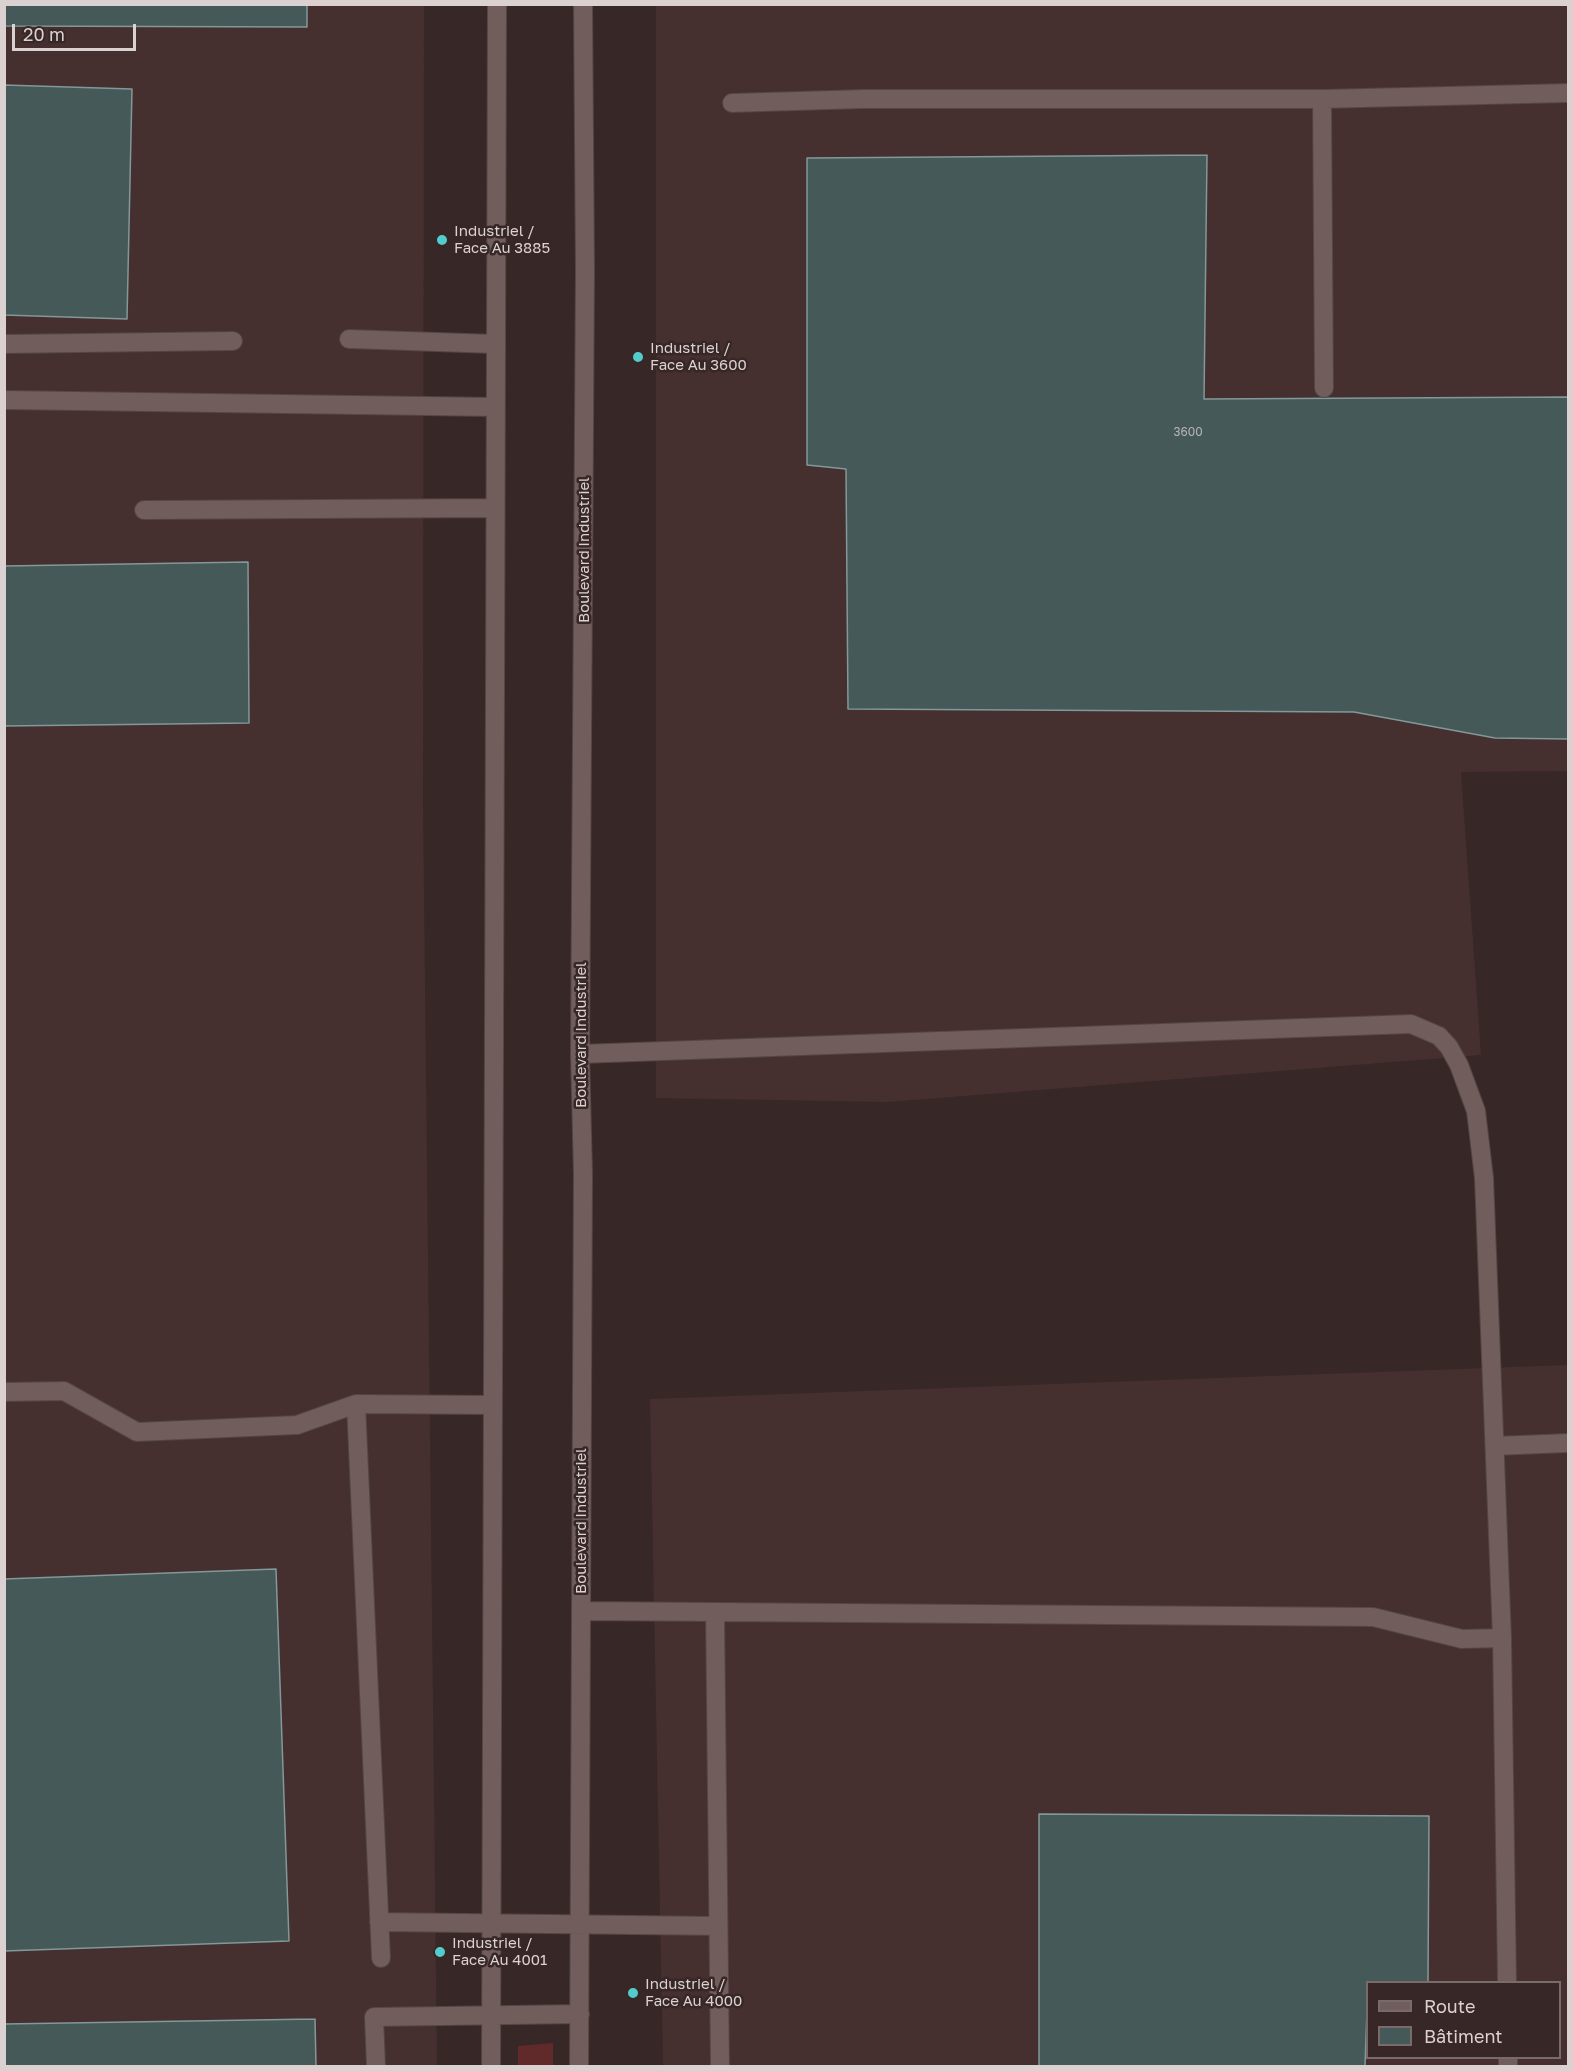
<!DOCTYPE html>
<meta charset="utf-8">
<style>
body{margin:0}
#map{position:relative;width:1573px;height:2071px;overflow:hidden;background:#372727;font-family:"Golos Text",sans-serif}
canvas{display:block}
.frame{position:absolute;inset:0;border:6px solid #dcd1d1;pointer-events:none}
.legend{position:absolute;left:1366px;top:1981px;width:195px;height:78px;box-sizing:border-box;background:#372727;border:2px solid #796b6b;margin:0;padding:8px 10px;list-style:none;font-size:18px;color:#dcd1d1}
.legend li{display:flex;align-items:center;gap:12px;height:30px}
.legend b{width:30px;border:2px solid #796b6b}
.scale{position:absolute;left:12px;top:24px;width:124px;height:27px;box-sizing:border-box;border:3px solid #dcd1d1;border-top:0;padding-left:8px;font-size:18px;line-height:21px;white-space:nowrap;color:#dcd1d1;-webkit-text-stroke:4px #372727;paint-order:stroke}
</style>
<div id="map">
<canvas width="1573" height="2071"></canvas>
<div class="frame"></div>
<ul class="legend">
<li><b style="height:8px;background:#705d5c"></b>Route</li>
<li><b style="height:16px;background:#455959"></b>Bâtiment</li>
</ul>
<div class="scale">20 m</div>
</div>
<script>
const g = document.querySelector('canvas').getContext('2d');
g.lineJoin = 'round';
function paint(path, color) {
  g.fillStyle = color;
  g.fill(path, 'evenodd');
}
function shape(rows) {
  const path = new Path2D();
  for (const r of rows) {
    path.moveTo(r[0], r[1]);
    for (let i = 2; i < r.length; i += 2) path.lineTo(r[i], r[i + 1]);
  }
  return path;
}
function stroke(path, color, width, dash) {
  g.strokeStyle = color;
  g.lineWidth = width;
  g.lineCap = dash ? 'butt' : 'round';
  g.setLineDash(dash || []);
  g.stroke(path);
}
function label(font, color, halo, rows, align = 'center') {
  g.font = font + ' "Golos Text",sans-serif';
  g.lineWidth = 5;
  g.setLineDash([]);
  g.textBaseline = 'middle';
  g.strokeStyle = halo;
  g.fillStyle = color;
  for (const [text, x, y, turn = 0] of rows) {
    g.save();
    g.translate(x, y);
    g.rotate((+turn || 0) * Math.PI / 180);
    g.textAlign = isNaN(turn) ? turn : align;
    if (halo) g.strokeText(text, 0, 0);
    g.fillText(text, 0, 0);
    g.restore();
  }
}
const built = shape([
 [5,5,424,5,423,802,437,2066,5,2066],
 [656,5,1568,5,1568,771,1461,772,1481,1055,888,1102,656,1098],
 [1568,1365,1568,2066,663,2066,650,1399],
 [1368,1982,1560,1982,1560,2058,1368,2058]
]);
const green = shape([
 [553,2043,553,2066,518,2066,518,2046]
]);
const building = shape([
 [4,4,307,4,307,27,4,26,4,4],
 [4,85,132,89,127,319,4,315,4,85],
 [1207,155,1204,399,1568,397,1568,739,1495,738,1354,712,848,709,846,469,807,465,807,158,1207,155],
 [248,562,249,723,4,726,4,566,248,562],
 [276,1569,289,1941,4,1951,4,1579,276,1569],
 [1039,1814,1429,1816,1428,1982,1368,1982,1365,2066,1039,2066,1039,1814],
 [315,2019,316,2066,4,2066,4,2024,315,2019]
]);
const minor = shape([
 [1322,99,1568,93],
 [732,103,863,99,1322,99,1324,388],
 [349,339,495,344],
 [4,344,233,341],
 [4,400,495,407],
 [144,510,495,508],
 [580,1054,1411,1024,1439,1036,1449,1047,1459,1065,1476,1111,1484,1178,1502,1638,1462,1639,1373,1617,715,1612],
 [4,1392,64,1391,137,1432,297,1425,356,1404,493,1405],
 [356,1404,381,1958],
 [1495,1446,1568,1443],
 [581,1611,715,1612,720,2066],
 [1502,1638,1507,1982],
 [379,1922,718,1926],
 [1508,2058,1508,2066],
 [376,2066,374,2017,580,2014],
 [491,2066,497,4],
 [579,2066,583,1174,580,1054,585,271,583,4]
]);
const markers = [
 [442,240,6,"#52cdcc"],
 [638,357,6,"#52cdcc"],
 [440,1952,6,"#52cdcc"],
 [633,1993,6,"#52cdcc"]
];
const numberNames = [
 ["3600",1188,432]
];
const poiNames = [
 ["Industriel /",454,231],
 ["Face Au 3885",454,248],
 ["Industriel /",650,348],
 ["Face Au 3600",650,365],
 ["Industriel /",452,1943],
 ["Face Au 4001",452,1960],
 ["Industriel /",645,1984],
 ["Face Au 4000",645,2001]
];
const streetNames = [
 ["Boulevard Industriel",584,550,-90],
 ["Boulevard Industriel",581,1035,-90],
 ["Boulevard Industriel",581,1521,-90]
];
paint(built, '#462f2f');
paint(green, '#60292a');
paint(building, '#455959');
stroke(building, '#839898', 1.5);
stroke(minor, '#534646', 20);
stroke(minor, '#705d5c', 18);
for (const [x, y, r, color] of markers) {
  const dot = new Path2D();
  dot.arc(x, y, r, 0, 2 * Math.PI);
  g.fillStyle = color;
  g.fill(dot);
  stroke(dot, '#372727', 2);
}
label('12px', '#b6b3b3', null, numberNames);
label('15px', '#dcd1d1', '#372727', poiNames, 'left');
label('15px', '#dcd1d1', '#372727', streetNames);
</script>
